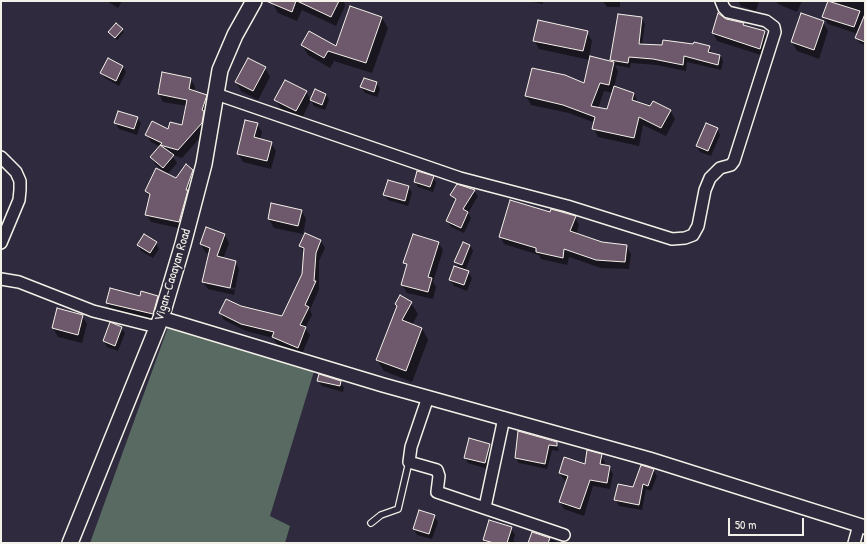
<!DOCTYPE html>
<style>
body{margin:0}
#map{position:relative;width:866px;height:544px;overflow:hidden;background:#2f2a3d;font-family:"Patrick Hand",sans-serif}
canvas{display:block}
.frame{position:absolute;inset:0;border:2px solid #f4f1e8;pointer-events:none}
.scale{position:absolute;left:728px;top:518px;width:76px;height:18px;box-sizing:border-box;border:2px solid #f4f1e8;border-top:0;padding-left:5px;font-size:12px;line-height:14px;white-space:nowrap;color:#f4f1e8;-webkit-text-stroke:3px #2f2a3d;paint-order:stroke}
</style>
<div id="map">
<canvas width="866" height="544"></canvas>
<div class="frame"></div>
<div class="scale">50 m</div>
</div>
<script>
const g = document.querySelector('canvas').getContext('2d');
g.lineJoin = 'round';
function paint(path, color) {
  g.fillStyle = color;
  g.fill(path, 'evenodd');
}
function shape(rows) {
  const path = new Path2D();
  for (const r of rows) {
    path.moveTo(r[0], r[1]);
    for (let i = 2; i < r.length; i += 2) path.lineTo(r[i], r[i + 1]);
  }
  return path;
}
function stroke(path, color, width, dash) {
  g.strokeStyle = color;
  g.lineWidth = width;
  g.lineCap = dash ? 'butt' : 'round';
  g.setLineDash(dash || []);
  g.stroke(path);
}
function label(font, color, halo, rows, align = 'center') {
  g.font = font + ' "Patrick Hand",sans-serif';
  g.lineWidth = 3.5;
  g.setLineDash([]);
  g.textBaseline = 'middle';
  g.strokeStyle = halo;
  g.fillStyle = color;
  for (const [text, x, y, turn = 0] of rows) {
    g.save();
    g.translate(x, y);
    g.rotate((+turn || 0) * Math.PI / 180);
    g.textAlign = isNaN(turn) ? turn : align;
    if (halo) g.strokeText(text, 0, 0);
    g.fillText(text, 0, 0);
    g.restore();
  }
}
const green = shape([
 [168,327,315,368,270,516,290,526,285,543,90,543]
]);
const shadow = shape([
 [107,1,122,1,118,8],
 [274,1,344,1,345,6,336,26,302,10,297,21,278,13,273,4],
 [527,1,543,1,543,4],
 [557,1,571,1,571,2,557,2],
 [603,1,620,1,620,7,607,7],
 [738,1,759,1,756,11,741,6],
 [776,1,802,1,797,12,778,4],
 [829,1,865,1,865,45,860,43,856,37,858,34,828,24,824,17],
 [382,18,388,28,372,73,334,61,330,68,308,55,302,45,337,48],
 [641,18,645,24,642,45,709,47,712,54,720,55,723,61,721,70,687,62,686,71,657,65,631,63,630,68,615,65,618,71,614,87,634,93,638,103,670,110,675,119,666,136,643,125,639,146,598,137,594,129,595,123,569,113,531,105,526,96,585,84,590,60,539,49,534,40,587,32,592,41,589,57,612,62,611,60],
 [604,91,613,93,608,110,598,108],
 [726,20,743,24,745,27,764,32,769,40,764,56,717,41,713,33],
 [823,22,828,31,819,59,797,51,792,42],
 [122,30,124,32,117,40,109,32],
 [109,59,123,67,126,72,119,86,105,78,101,73],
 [265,68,270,77,258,100,241,91,236,82],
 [190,79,195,86,194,92,206,96,210,103,206,131,182,158,172,155,177,163,167,175,176,179,192,170,197,178,183,229,151,222,147,215,150,198,146,191,164,172,155,164,151,157,160,147,151,142,147,135,183,126,187,106,163,102,159,94],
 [364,79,377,83,380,89,377,97,365,93,361,87],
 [306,92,311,100,326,94,329,100,325,110,314,106,311,100,301,120,281,109,276,100],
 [137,118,141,123,137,135,119,129,115,123],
 [257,124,262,132,260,140,271,143,276,151,271,169,243,162,238,154],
 [717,129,720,135,711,156,700,152,697,146],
 [433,177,436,183,433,192,418,187,415,182],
 [389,181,409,187,412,193,408,206,388,200,384,194],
 [474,191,478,196,468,213,471,218,464,233,451,227,447,221,456,202,451,195],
 [301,210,306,219,303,234,274,228,269,219],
 [551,213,575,217,579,225,576,235,602,243,626,246,631,254,629,269,601,268,569,257,567,265,541,259,539,255,504,244,500,236],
 [305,234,321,241,325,248,319,261,319,289,310,310,312,315,305,328,310,335,302,354,277,344,273,338,246,331,224,320,220,313,240,307,282,318,303,274,304,253,300,246],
 [225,235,229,243,223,259,235,261,239,269,234,295,208,289,203,282,209,254,205,252,201,244],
 [207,282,235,288,234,290,207,284],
 [438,242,443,250,433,282,436,287,433,299,407,293,402,285,407,267,405,263],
 [156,243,159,249,153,258,141,251,138,245],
 [470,245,473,251,465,271,468,272,472,278,467,291,454,286,450,280,460,269,456,262],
 [158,297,161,302,156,320,110,309,107,303],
 [411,303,418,314,412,325,422,328,428,340,412,382,384,371,377,360,398,308,396,304],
 [57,310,82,316,87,324,82,343,58,337,53,328],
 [121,328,125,333,118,351,107,347,104,341],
 [318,381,340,382,344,387,343,392,322,386],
 [519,432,556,443,559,451,552,450,547,469,519,463,516,458],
 [490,445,493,451,488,469,468,463,465,458],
 [601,455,605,462,604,466,609,467,613,474,610,489,593,486,584,516,564,509,560,502,567,481,564,480,560,473,585,465],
 [653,470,657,476,651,491,646,489,642,510,619,506,616,500,633,488],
 [434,516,438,522,432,539,417,535,414,529],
 [511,528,515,535,513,541,520,543,486,543,484,540],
 [533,533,561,543,529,543]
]);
const building = shape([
 [266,1,296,1,292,12,266,1],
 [297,1,339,1,331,17,297,1],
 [828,1,860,11,854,27,822,17,828,1],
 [350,6,382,17,366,63,328,51,324,58,301,45,309,31,336,46,350,6],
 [718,13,726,19,744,23,743,25,765,31,760,49,712,33,718,13],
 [801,13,824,21,814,50,791,42,801,13],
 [618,14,642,17,639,44,662,45,663,40,693,44,694,42,710,46,708,52,720,55,718,65,684,56,683,65,653,59,629,57,628,63,610,60,618,14],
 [865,14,865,42,855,38,865,14],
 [538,20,588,31,583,51,533,41,538,20],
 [116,23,123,29,115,38,108,32,116,23],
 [590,56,614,62,609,85,600,83,591,106,607,109,614,86,634,93,632,100,650,106,653,101,671,110,661,128,639,117,634,138,592,129,595,117,563,105,525,96,532,68,565,75,584,83,590,56],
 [108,58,123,66,116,81,100,73,108,58],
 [248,58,266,67,253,91,235,82,248,58],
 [162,72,191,78,189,89,207,95,202,110,204,111,202,123,178,150,160,145,174,155,163,168,150,157,162,143,145,135,152,121,168,129,170,122,182,125,187,100,158,94,162,72],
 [364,78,377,82,374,92,360,87,364,78],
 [285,80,307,91,296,111,274,100,285,80],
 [315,89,326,94,322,105,310,100,315,89],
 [118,111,138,117,134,129,114,123,118,111],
 [245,120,258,123,254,137,272,142,267,161,237,154,245,120],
 [706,123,718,128,708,151,696,146,706,123],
 [186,164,193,170,186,190,188,190,179,222,145,215,150,194,145,191,156,168,176,178,186,164],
 [417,171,434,176,430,187,414,182,417,171],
 [388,180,409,186,405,201,383,195,388,180],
 [457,184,475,190,463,209,468,212,461,228,446,221,456,199,450,195,457,184],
 [510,200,550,212,551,209,576,216,570,231,602,242,627,245,625,262,596,260,564,249,563,258,536,252,536,248,499,237,510,200],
 [271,203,302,210,298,226,268,219,271,203],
 [206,227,225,234,217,256,236,261,230,288,202,282,210,248,200,244,206,227],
 [305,233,321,240,316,253,314,281,316,281,305,305,309,307,300,325,306,327,298,348,272,337,274,332,241,324,219,313,226,299,241,306,282,316,302,274,304,248,299,246,305,233],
 [144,234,157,242,150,253,137,245,144,234],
 [413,234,439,242,428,277,432,278,428,292,401,285,407,264,403,263,413,234],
 [463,242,470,245,462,265,454,262,463,242],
 [454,266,469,271,464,285,449,280,454,266],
 [110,288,140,296,141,291,158,296,153,314,106,303,110,288],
 [400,295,412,302,402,320,422,328,406,371,376,360,397,306,395,304,400,295],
 [57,308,83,315,78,335,52,328,57,308],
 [110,322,122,327,115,346,103,341,110,322],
 [319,374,341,381,340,386,317,381,319,374],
 [518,431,557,442,557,446,549,445,545,464,515,458,518,431],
 [469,438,490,444,485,463,464,458,469,438],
 [587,450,602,454,600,464,610,466,607,483,590,480,580,509,559,502,568,476,559,473,564,457,585,464,587,450],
 [641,465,654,469,648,486,643,484,639,505,614,500,618,484,633,487,641,465],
 [419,510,435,515,429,534,413,529,419,510],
 [489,520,512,527,507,543,494,543,483,540,489,520],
 [532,532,550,538,548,543,528,543,532,532]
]);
const service = shape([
 [371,523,381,515,398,509,409,462]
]);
const minor = shape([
 [216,94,460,178,567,206,672,239,685,238,693,235,698,226,705,190,710,178,720,168,731,165,734,161,775,32,774,27,766,21,728,12,724,8,721,1],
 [1,157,16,172,20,181,20,190,19,200,1,243],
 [1,279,19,282,93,311,157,327],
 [428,397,411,447,409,462,437,470,439,476,437,492,564,535],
 [485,507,504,418],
 [854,543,859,525]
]);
const tertiary = shape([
 [161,318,383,385,649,459,865,527]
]);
const secondary = shape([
 [70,543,161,318,183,244,204,164,220,70,235,35,254,1]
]);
const streetNames = [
 ["Vigan-Caoayan Road",173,275,-73]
];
paint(green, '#586a62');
paint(shadow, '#0007');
paint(building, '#6e586c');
stroke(building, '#f4f1e8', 1);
stroke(service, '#f4f1e8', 8);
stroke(minor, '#f4f1e8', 14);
stroke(tertiary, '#f4f1e8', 16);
stroke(secondary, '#f4f1e8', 18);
stroke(service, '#2f2a3d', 5.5);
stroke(minor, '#2f2a3d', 11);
stroke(tertiary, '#2f2a3d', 13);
stroke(secondary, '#2f2a3d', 15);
label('13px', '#f4f1e8', '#2f2a3d', streetNames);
</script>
